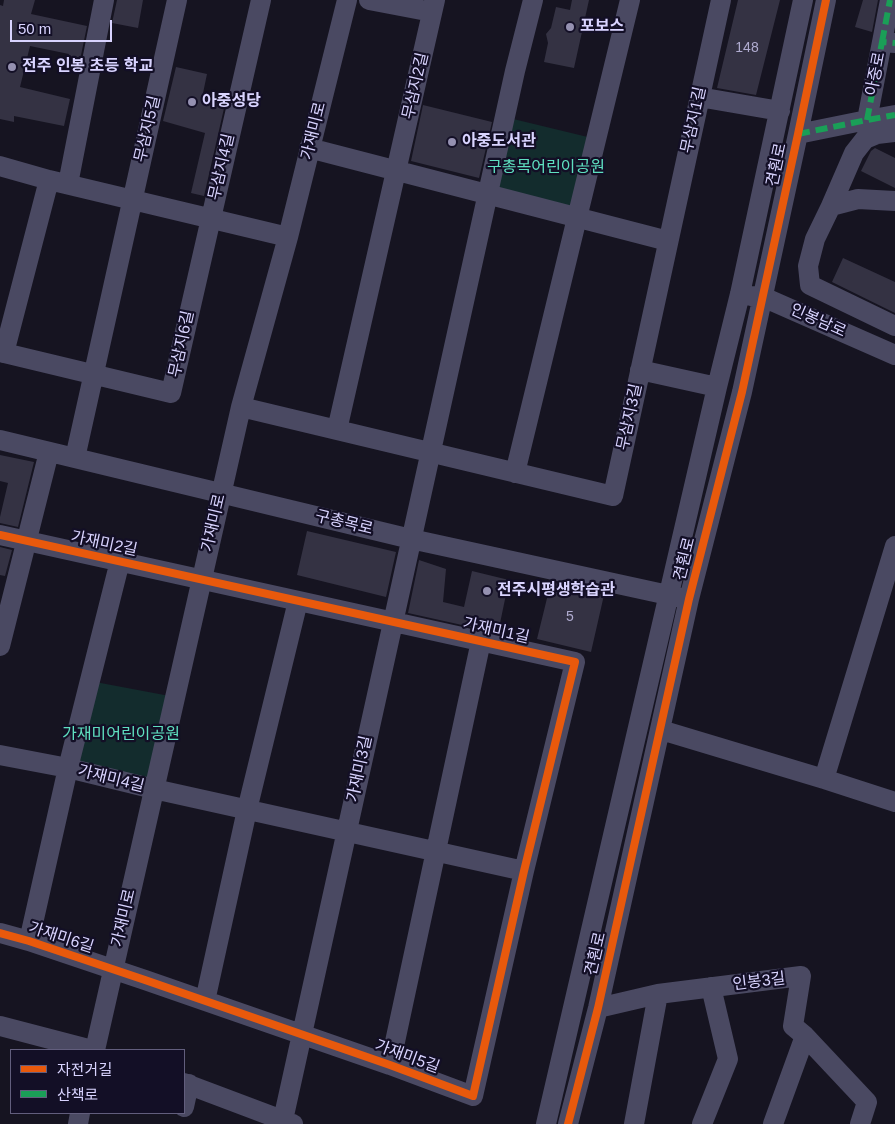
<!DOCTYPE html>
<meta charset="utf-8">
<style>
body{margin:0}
#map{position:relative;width:895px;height:1124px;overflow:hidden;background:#161421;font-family:Arial,"Noto Sans KR",sans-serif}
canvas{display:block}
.legend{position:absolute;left:10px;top:1049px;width:175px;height:65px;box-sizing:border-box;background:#130f26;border:1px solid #625e7d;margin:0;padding:6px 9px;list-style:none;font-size:15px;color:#d9d4ff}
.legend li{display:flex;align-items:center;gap:10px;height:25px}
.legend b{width:25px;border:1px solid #625e7d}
.scale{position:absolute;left:10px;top:20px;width:102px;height:22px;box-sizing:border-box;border:2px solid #d9d4ff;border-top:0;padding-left:6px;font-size:15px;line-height:18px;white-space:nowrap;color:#d9d4ff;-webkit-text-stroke:4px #130f26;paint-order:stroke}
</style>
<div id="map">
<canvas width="895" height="1124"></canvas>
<ul class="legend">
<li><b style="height:6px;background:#e8590c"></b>자전거길</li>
<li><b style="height:6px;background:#1a9f57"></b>산책로</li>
</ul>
<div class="scale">50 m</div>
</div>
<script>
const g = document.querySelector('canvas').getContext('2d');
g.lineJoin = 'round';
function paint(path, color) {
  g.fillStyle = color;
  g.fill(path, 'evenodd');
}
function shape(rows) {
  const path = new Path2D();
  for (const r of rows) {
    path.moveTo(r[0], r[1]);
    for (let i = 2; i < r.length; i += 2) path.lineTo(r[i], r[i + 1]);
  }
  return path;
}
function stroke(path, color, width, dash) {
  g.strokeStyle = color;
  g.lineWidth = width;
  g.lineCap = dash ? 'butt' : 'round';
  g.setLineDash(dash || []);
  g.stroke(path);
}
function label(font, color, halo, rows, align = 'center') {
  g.font = font + ' Arial,"Noto Sans KR",sans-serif';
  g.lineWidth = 4.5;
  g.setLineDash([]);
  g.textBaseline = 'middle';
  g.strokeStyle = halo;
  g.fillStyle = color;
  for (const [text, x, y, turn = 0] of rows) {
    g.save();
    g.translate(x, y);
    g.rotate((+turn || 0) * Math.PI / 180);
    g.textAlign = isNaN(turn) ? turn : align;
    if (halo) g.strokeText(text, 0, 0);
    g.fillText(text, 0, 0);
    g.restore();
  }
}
const green = shape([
 [505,117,596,139,577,217,488,195],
 [90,681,175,697,154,789,68,768]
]);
const building = shape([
 [4,0,35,0,31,14,87,26,80,60,68,57,69,54,30,46,20,87,70,99,64,126,14,116,14,122,0,119,0,5,3,6],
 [117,0,143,0,138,28,112,23],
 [572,0,589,0,574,68,544,62,548,43,546,34,551,28,556,7,570,10],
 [738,0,780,0,756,95,717,88],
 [863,0,878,0,872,32,855,27],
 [176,67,207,74,202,98,225,104,204,196,191,193,205,133,163,121],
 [423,105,492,122,479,178,411,161],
 [875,148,895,158,895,188,861,171,871,151],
 [843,258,895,282,895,313,832,282],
 [0,455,34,462,18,527,0,523,0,517,8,483,0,481],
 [307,531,396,552,386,597,297,575],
 [0,547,12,550,5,576,0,575],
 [419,560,446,569,443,602,464,607,472,571,509,580,498,633,408,613],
 [551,582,604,595,591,652,537,639]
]);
const minor = shape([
 [369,0,432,12],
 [882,42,890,0],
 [699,97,780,111],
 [867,120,882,42,895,43],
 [798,134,867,120,895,115],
 [309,148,668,241],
 [0,166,49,180,288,237],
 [68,184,104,0],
 [895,201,858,199,831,206,815,239,808,266,810,285,895,326],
 [831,206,854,153,865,139,877,134,895,132],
 [751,296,763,297,895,355],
 [0,352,171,393,261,0],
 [4,353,49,180],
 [640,370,717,387],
 [241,407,613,496,721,0],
 [337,430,435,0],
 [0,440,411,539,682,598],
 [75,458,177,0],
 [515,473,630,0],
 [0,535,575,662,524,871,473,1096,390,1065,145,980,29,941,0,933],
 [0,646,49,452],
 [661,730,824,779,895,802],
 [0,755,68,768,154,789,524,871],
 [824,779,895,546],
 [29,941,68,768,120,561],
 [205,1001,247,810,298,601],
 [598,1008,658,994,801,976,793,1026,805,1036,867,1102,860,1124],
 [0,1026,92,1050],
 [95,1050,241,407,288,237,347,0],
 [390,1065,481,641],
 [184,1083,293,1124],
 [184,1107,189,1084],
 [283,1120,515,71,533,0],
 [78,1124,80,1113],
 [546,1124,717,387,740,294,803,0],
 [568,1124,598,1008,689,599,742,392,798,134,826,0],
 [634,1124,658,994],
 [702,1124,728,1059,711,987],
 [773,1124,805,1036]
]);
const quiet = shape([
 [882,42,890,0],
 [867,120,882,42,895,43],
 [798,134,867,120,895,115]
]);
const cycleway = shape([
 [0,535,575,662,524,871,473,1096,390,1065,145,980,29,941,0,933],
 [568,1124,598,1008,689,599,742,392,798,134,826,0]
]);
const markers = [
 [570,27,5,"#9591b1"],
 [12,67,5,"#9591b1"],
 [192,102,5,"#9591b1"],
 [452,142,5,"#9591b1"],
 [487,591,5,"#9591b1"]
];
const numberNames = [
 ["148",747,48],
 ["5",570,617]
];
const poiNames = [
 ["포보스",580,27],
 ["전주 인봉 초등 학교",22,67],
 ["아중성당",202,102],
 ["아중도서관",462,142],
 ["전주시평생학습관",497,591]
];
const streetNames = [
 ["아중로",876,74,-79],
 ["무삼지2길",416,86,-77],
 ["무삼지1길",694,120,-78],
 ["무삼지5길",148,129,-77],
 ["가재미로",314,131,-76],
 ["견훤로",777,165,-78],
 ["무삼지4길",222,167,-77],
 ["인봉남로",818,321,24],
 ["무삼지6길",182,344,-78],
 ["무삼지3길",630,417,-78],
 ["가재미로",214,523,-77],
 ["구총목로",344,523,14],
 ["가재미2길",104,544,12],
 ["견훤로",685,559,-76],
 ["가재미1길",496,631,13],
 ["가재미3길",360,769,-78],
 ["가재미4길",111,779,14],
 ["가재미로",124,918,-77],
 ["가재미6길",61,938,18],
 ["견훤로",596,954,-77],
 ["인봉3길",759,982,-7],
 ["가재미5길",407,1057,20]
];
const parkNames = [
 ["구총목어린이공원",546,168],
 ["가재미어린이공원",121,735]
];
paint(green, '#132c2d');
paint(building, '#343243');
stroke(minor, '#4a4962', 20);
stroke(quiet, '#1a9f57', 6, [12, 6]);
stroke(cycleway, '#e8590c', 8);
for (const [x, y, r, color] of markers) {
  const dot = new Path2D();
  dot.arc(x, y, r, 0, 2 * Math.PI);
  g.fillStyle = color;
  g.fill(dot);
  stroke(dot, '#130f26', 2);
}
label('14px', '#b0acd0', null, numberNames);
label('bold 16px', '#d9d4ff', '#130f26', poiNames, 'left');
label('16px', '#d9d4ff', '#130f26', streetNames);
label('16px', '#5fe0c0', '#130f26', parkNames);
</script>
